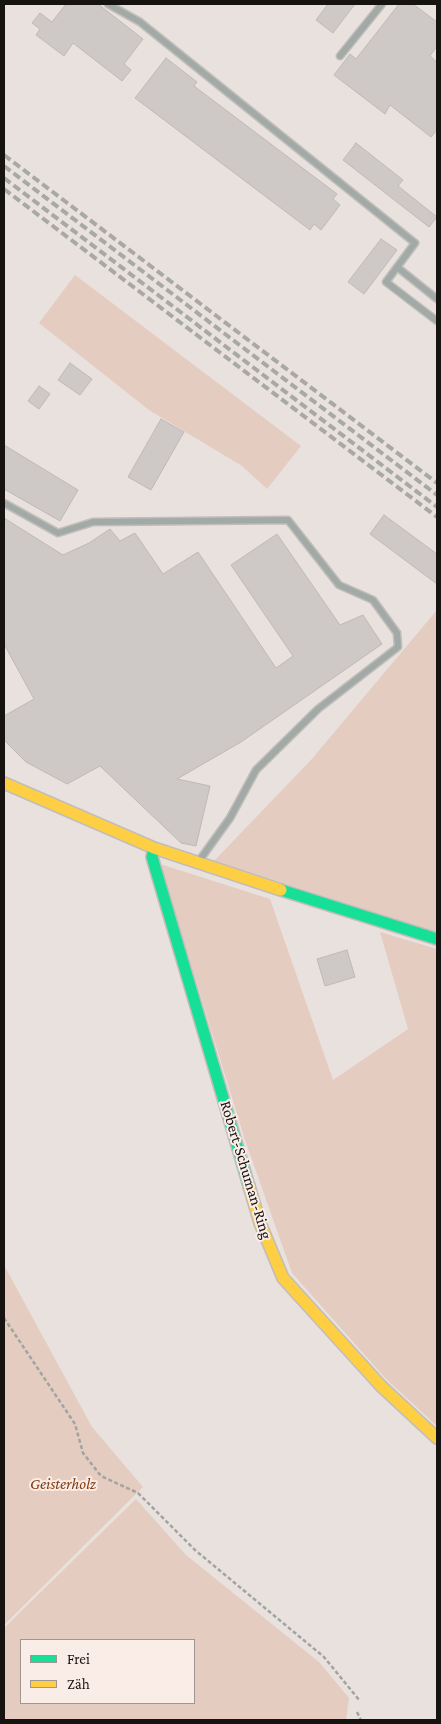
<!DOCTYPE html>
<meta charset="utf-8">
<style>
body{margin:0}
#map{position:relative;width:441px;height:1724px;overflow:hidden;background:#e8e1de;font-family:"Crimson Pro",serif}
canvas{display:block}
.frame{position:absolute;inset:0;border:5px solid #171311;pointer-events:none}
.legend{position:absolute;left:20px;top:1639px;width:175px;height:65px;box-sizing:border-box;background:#faede7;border:1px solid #9f9691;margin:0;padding:6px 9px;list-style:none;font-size:15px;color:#171311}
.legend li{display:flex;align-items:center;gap:10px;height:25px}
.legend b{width:25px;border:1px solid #9f9691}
</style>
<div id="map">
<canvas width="441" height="1724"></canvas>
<div class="frame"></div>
<ul class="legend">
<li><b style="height:6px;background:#16e098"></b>Frei</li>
<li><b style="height:6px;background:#ffcf43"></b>Zäh</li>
</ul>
</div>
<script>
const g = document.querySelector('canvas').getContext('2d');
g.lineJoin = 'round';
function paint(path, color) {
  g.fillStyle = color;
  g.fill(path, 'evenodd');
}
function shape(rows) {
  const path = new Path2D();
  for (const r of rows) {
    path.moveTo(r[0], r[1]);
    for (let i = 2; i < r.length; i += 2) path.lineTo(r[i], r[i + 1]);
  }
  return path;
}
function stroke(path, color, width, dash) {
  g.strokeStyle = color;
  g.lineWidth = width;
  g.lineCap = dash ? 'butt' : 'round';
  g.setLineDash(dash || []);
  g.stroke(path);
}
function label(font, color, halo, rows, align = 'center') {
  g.font = font + ' "Crimson Pro",serif';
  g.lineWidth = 4;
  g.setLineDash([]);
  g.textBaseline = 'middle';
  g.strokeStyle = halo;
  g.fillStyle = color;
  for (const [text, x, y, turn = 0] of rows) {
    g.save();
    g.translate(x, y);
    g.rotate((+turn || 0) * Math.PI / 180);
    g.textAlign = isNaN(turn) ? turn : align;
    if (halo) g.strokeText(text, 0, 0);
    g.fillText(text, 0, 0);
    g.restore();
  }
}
const green = shape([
 [75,275,301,446,267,489,242,466,149,410,39,323],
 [437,610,437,932,214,861,311,760],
 [160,864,270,899,333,1080,408,1029,380,932,437,949,437,1426,386,1379,292,1273,245,1140],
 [4,1265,92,1427,143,1487,4,1625],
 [136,1499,186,1555,319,1662,349,1698,346,1720,4,1720,4,1628],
 [21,1640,194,1640,194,1703,21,1703]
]);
const building = shape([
 [66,4,98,4,143,39,124,64,131,70,122,81,73,43,64,56,36,35,40,29,32,23,40,13,52,22,66,4],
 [328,4,355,4,333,33,316,20,328,4],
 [399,4,413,4,437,22,437,46,430,56,437,62,437,130,431,137,390,105,385,114,334,75,350,54,356,59,399,4],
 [166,58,197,82,194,86,337,194,333,199,340,205,321,230,314,224,310,230,135,98,166,58],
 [356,143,403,180,398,186,437,217,429,227,343,160,356,143],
 [381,239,397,250,364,294,348,282,381,239],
 [70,363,92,379,80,395,58,380,70,363],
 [39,386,50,394,39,409,28,401,39,386],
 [161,419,184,432,151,490,128,477,161,419],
 [4,445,78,490,60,521,4,489,4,445],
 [384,515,437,554,437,584,370,534,384,515],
 [4,518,63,555,89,543,110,529,120,541,135,533,163,574,198,552,276,668,293,656,231,565,277,534,340,625,363,615,382,644,241,742,177,779,210,786,196,846,181,843,100,766,67,784,26,762,4,740,4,716,34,699,4,644,4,518],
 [347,950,355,977,325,986,317,959,347,950]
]);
const path = shape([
 [4,1318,75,1424,83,1453,101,1476,138,1493,195,1550,324,1657,360,1701],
 [357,1712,361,1720]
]);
const lane = shape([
 [108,4,140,22,415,243,386,282,437,321],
 [340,56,382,4],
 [397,267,437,299],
 [4,503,58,533,93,522,288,520,339,585,373,600,397,633,398,647,318,709,256,770,230,818,199,861]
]);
const fast = shape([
 [154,848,152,857,249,1186],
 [281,890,437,939]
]);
const slow = shape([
 [4,783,154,848,281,890],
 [249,1186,260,1223,283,1278,381,1386,437,1438]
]);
const rail = shape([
 [4,155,437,483],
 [4,166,437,495],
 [4,178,437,507],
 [4,189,437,517]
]);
const streetNames = [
 ["Robert-Schuman-Ring",246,1170,73]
];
const parkNames = [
 ["Geisterholz",63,1484]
];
paint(green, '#e4ccc0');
paint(building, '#cec8c6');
stroke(building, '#beb9b6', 1);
stroke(lane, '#c2bdba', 9);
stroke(fast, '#c2bdba', 14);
stroke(slow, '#c2bdba', 14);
stroke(path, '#a1a4a1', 2.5, [4, 2.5]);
stroke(lane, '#a1aaa6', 6);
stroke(fast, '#16e098', 11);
stroke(slow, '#ffcf43', 11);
stroke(rail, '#a8a8a5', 4, [8, 4]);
label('16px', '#171311', '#faede7', streetNames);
label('italic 16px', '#833a0d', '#faede7', parkNames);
</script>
